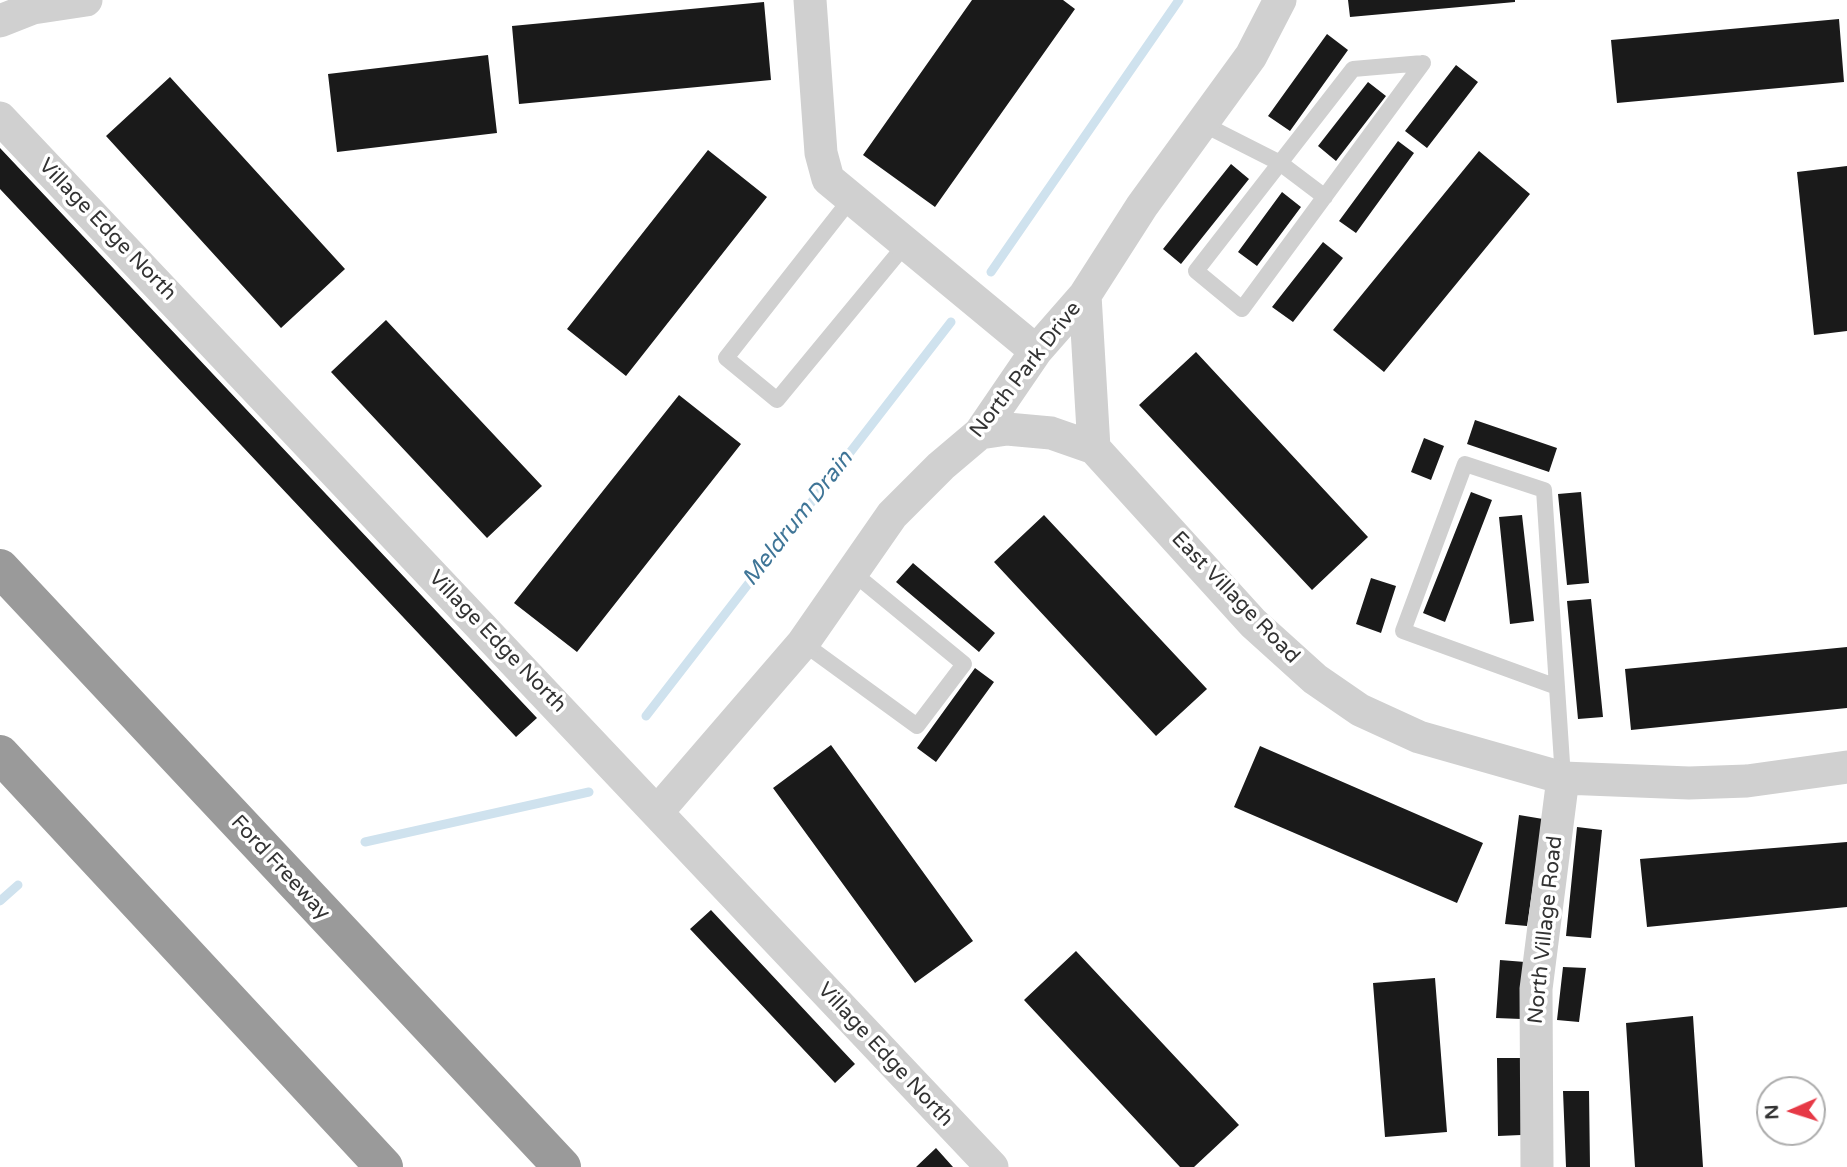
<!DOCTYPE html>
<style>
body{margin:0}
#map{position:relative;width:1847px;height:1167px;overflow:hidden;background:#fff;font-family:"Varela Round",sans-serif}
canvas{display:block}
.north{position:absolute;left:1756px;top:1076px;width:70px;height:70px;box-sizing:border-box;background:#fff;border:2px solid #adadad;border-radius:50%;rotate:267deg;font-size:19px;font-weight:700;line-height:28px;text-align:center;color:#333}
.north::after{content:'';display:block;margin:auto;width:24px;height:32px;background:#e63946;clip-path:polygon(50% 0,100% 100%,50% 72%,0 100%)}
</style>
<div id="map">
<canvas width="1847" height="1167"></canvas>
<div class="north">N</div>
</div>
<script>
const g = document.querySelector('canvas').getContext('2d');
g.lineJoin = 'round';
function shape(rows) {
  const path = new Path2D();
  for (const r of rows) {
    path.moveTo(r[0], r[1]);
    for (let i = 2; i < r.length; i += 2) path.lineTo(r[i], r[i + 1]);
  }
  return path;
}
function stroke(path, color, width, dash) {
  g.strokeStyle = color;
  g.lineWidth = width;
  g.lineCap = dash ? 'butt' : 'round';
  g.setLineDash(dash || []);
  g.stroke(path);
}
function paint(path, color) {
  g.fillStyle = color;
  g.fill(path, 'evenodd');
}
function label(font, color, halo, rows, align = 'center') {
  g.font = font + ' "Varela Round",sans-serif';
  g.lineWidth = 7;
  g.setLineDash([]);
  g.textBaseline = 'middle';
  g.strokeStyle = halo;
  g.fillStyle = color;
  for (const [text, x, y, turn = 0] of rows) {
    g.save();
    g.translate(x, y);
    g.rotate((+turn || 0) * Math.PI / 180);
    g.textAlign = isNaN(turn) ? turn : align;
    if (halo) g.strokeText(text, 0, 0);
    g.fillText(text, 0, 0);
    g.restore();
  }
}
const stream = shape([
 [991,272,1179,0],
 [646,716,951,322],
 [365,842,589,792],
 [0,901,18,885]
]);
const building = shape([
 [972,0,1063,0,1075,9,935,207,863,155],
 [1348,0,1515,0,1515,2,1350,17],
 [764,2,771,80,519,104,512,26],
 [1839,19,1844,82,1617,103,1611,40],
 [1327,34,1348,50,1290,131,1268,116],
 [488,55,497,133,337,152,328,74],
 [1456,65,1478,82,1427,148,1405,131],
 [170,77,345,269,281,328,106,136],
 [1368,82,1386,96,1336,161,1318,146],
 [1398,141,1414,153,1356,233,1339,221],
 [0,148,537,718,516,737,0,189],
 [708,150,767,197,626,376,567,329],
 [1479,151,1530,194,1384,372,1333,330],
 [1231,164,1249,179,1181,264,1163,249],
 [1847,166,1847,331,1814,335,1797,172],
 [1282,192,1301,207,1257,266,1238,252],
 [1323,242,1343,258,1293,322,1272,307],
 [386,320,542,486,487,538,331,372],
 [1196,352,1368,537,1312,590,1139,405],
 [679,395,741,444,577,652,514,603],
 [1475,420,1557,448,1549,472,1467,444],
 [1424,438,1444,446,1431,480,1411,472],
 [1471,492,1492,500,1445,622,1423,613],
 [1581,492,1589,583,1567,585,1558,494],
 [1044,515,1207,689,1156,736,994,562],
 [1522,515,1534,621,1510,624,1499,517],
 [913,563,995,633,979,652,896,582],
 [1371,578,1396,586,1381,633,1356,624],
 [1591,599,1603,717,1578,719,1567,601],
 [1847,647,1847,708,1631,730,1625,669],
 [975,668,994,682,936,762,917,748],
 [831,745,973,941,915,983,773,788],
 [1260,746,1483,843,1457,903,1234,807],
 [1519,815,1543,819,1527,926,1505,924],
 [1577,827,1602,830,1591,938,1566,936],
 [1847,842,1847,907,1647,927,1640,859],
 [711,910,855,1064,835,1083,690,929],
 [1076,951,1239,1125,1194,1167,1180,1167,1024,1000],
 [1500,960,1525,962,1521,1019,1496,1018],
 [1563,967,1586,968,1579,1022,1557,1020],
 [1435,978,1447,1132,1385,1137,1373,983],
 [1693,1016,1703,1167,1635,1167,1626,1023],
 [1497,1058,1521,1058,1521,1135,1498,1136],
 [1563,1091,1589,1091,1590,1167,1566,1167],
 [936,1148,953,1167,916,1167]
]);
const lane = shape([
 [1423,63,1242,309,1196,271,1353,69,1423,63],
 [1203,124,1280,163,1325,197],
 [850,200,726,358,777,400,905,245],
 [803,643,917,726,964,664,852,572],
 [1557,687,1403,631,1465,464,1544,490,1563,778]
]);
const street = shape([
 [810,0,821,153,828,179,1036,351],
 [0,21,33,8,86,0],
 [0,118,992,1167],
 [1085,295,1094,448,1253,623,1315,679,1360,710,1419,737,1563,778,1689,783,1747,781,1847,767],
 [980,433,1007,429,1051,433,1094,448],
 [658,811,803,643,892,515,941,466,980,433,1036,351,1085,295,1142,206,1251,56,1280,0],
 [1537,1167,1536,989,1563,778]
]);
const highway = shape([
 [0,568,562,1167],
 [0,754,384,1167]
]);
const streetNames = [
 ["Village Edge North",107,230,46],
 ["North Park Drive",1026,370,-52],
 ["East Village Road",1235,598,46],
 ["Village Edge North",497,642,46],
 ["Ford Freeway",280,868,47],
 ["North Village Road",1546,930,-84],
 ["Village Edge North",885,1055,47]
];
const waterNames = [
 ["Meldrum Drain",798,519,-52]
];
stroke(stream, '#cfe2ee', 9);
paint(building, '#1a1a1a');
stroke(lane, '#d0d0d0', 16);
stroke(street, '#d0d0d0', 33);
stroke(highway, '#9a9a9a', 38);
label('21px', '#333', '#fff', streetNames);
label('italic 23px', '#3f7597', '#fff', waterNames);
</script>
